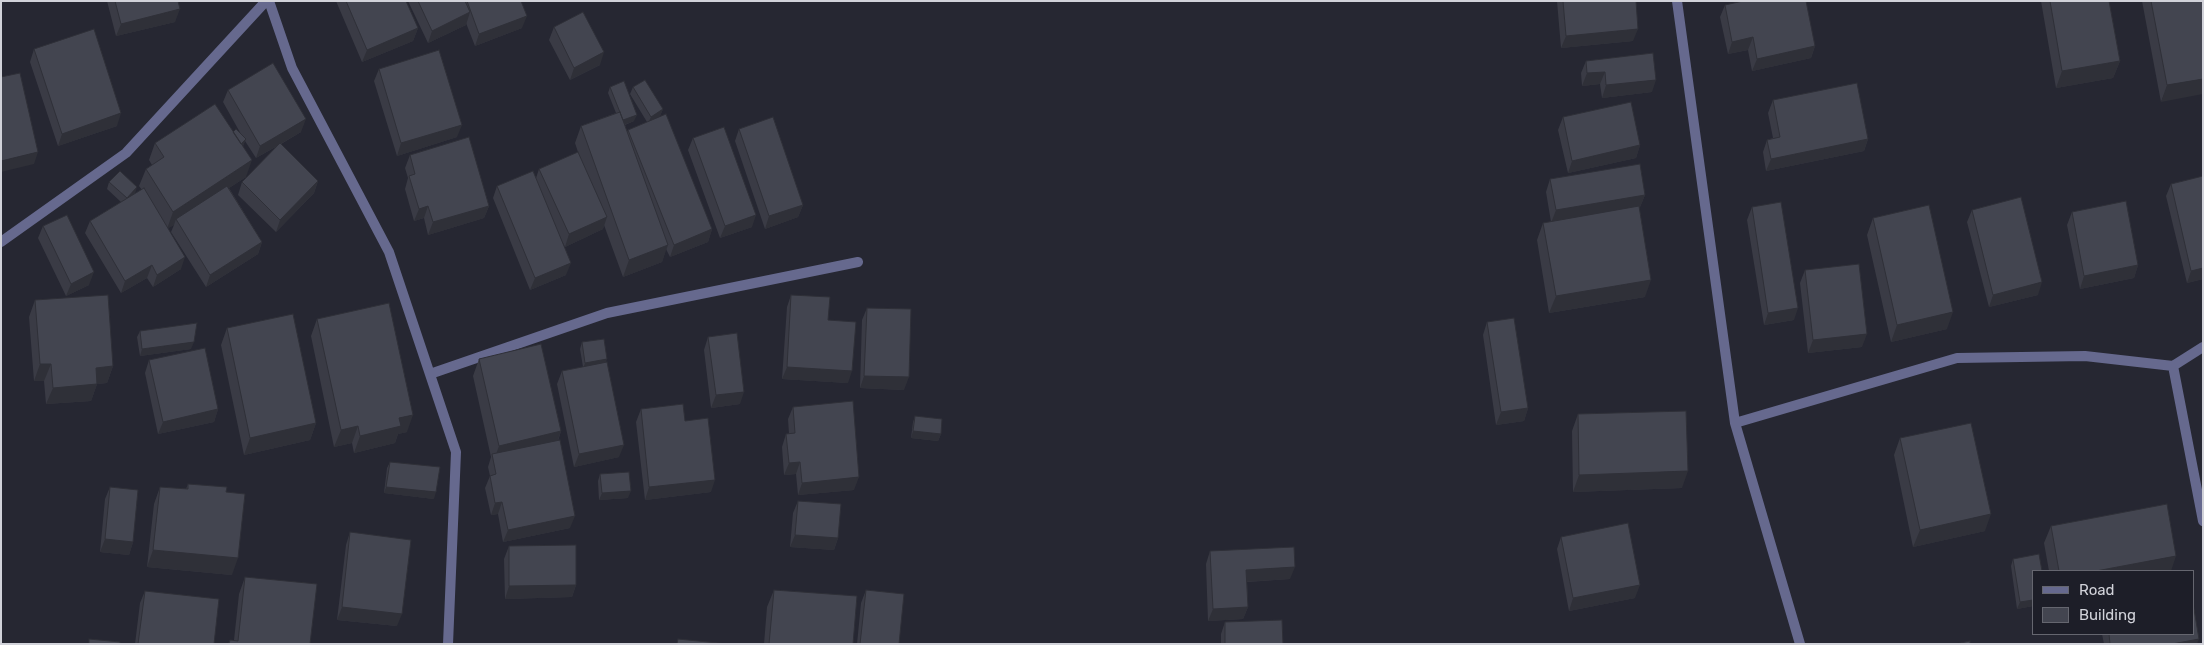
<!DOCTYPE html>
<style>
body{margin:0}
#map{position:relative;width:2204px;height:645px;overflow:hidden;background:#262732;font-family:Rubik,sans-serif}
canvas{display:block}
.frame{position:absolute;inset:0;border:2px solid #d1d2d9;pointer-events:none}
.legend{position:absolute;left:2032px;top:570px;width:162px;height:65px;box-sizing:border-box;background:#1d1e28;border:1px solid #65666f;margin:0;padding:6px 9px;list-style:none;font-size:15px;color:#d1d2d9}
.legend li{display:flex;align-items:center;gap:10px;height:25px}
.legend b{width:25px;border:1px solid #65666f}
</style>
<div id="map">
<canvas width="2204" height="645"></canvas>
<div class="frame"></div>
<ul class="legend">
<li><b style="height:6px;background:#66698e"></b>Road</li>
<li><b style="height:14px;background:#434550"></b>Building</li>
</ul>
</div>
<script>
const g = document.querySelector('canvas').getContext('2d');
g.lineJoin = 'round';
function shape(rows) {
  const path = new Path2D();
  for (const r of rows) {
    path.moveTo(r[0], r[1]);
    for (let i = 2; i < r.length; i += 2) path.lineTo(r[i], r[i + 1]);
  }
  return path;
}
function stroke(path, color, width, dash) {
  g.strokeStyle = color;
  g.lineWidth = width;
  g.lineCap = dash ? 'butt' : 'round';
  g.setLineDash(dash || []);
  g.stroke(path);
}
function paint(path, color) {
  g.fillStyle = color;
  g.fill(path, 'evenodd');
}
const street = shape([
 [269,1,292,68,389,252,456,452,448,644],
 [1677,1,1735,423],
 [1,242,126,153,266,1],
 [2173,366,2203,521],
 [430,374,607,313,858,262],
 [1800,644,1735,423,1957,358,2085,356,2173,366,2203,347]
]);
const wall = shape([
 [107,1,178,1,175,22,116,36],
 [336,1,406,1,418,28,413,41,362,62],
 [408,1,521,1,522,28,475,46,466,23,466,25,428,43],
 [1557,1,1636,1,1633,41,1561,48],
 [2041,1,2109,1,2120,61,2113,78,2056,88],
 [2142,1,2203,1,2161,102],
 [1725,5,1815,46,1811,58,1752,71,1748,50,1728,54,1720,17],
 [554,27,600,65,570,80,549,40],
 [34,49,117,126,58,146,30,62],
 [1586,61,1652,92,1602,98,1600,84,1582,86,1581,73],
 [379,69,457,137,397,156,374,81],
 [610,87,634,121,625,125,627,132,628,130,647,122,630,94,633,87,663,109,660,116,656,118,712,229,708,242,670,257,666,249,662,262,623,277,604,225,603,229,565,247,559,235,566,275,530,290,493,198,497,186,536,178,539,169,578,152,575,143,581,126,616,113,608,93],
 [228,90,301,132,281,144,318,181,314,193,276,232,238,195,242,182,279,145,256,158,245,141,243,146,246,177,229,188,262,242,258,254,206,287,171,232,174,225,168,228,181,269,153,287,147,278,121,293,85,233,90,221,121,202,107,189,109,182,135,194,142,190,139,186,146,169,152,165,149,160,155,143,233,132,242,136,223,102],
 [1773,100,1868,139,1864,151,1766,171,1763,152,1767,140,1773,138,1768,113],
 [1563,117,1640,145,1636,158,1568,173,1558,130],
 [739,129,803,205,798,217,765,229,735,141],
 [693,138,752,227,720,238,688,150],
 [410,155,489,206,484,218,428,235,424,218,414,221,405,189,408,178,405,168],
 [1550,179,1645,195,1640,207,1639,207,1645,297,1549,313,1537,240,1543,223,1551,222,1546,192],
 [2171,184,2203,279,2187,283,2166,196],
 [1752,207,1794,320,1764,325,1747,220],
 [1972,210,2038,295,1989,307,1967,222],
 [2072,212,2138,265,2134,278,2080,289,2067,225],
 [1873,218,1947,329,1891,342,1867,235],
 [43,226,89,285,66,296,38,238],
 [1805,270,1862,347,1808,353,1800,283],
 [791,295,828,320,848,383,782,379,787,307],
 [35,300,113,366,107,383,97,384,91,401,46,404,44,381,34,381,29,317],
 [867,308,904,390,860,388,862,320],
 [317,319,407,432,398,434,395,443,354,453,352,443,334,447,311,336],
 [1487,322,1528,408,1524,421,1496,425,1483,335],
 [227,328,316,423,310,440,244,455,221,345],
 [140,331,191,349,140,356,137,337],
 [708,337,740,404,711,408,704,350],
 [582,342,606,362,619,457,574,467,557,384,562,371,583,367,580,349],
 [479,359,561,431,558,441,570,528,503,542,498,514,491,515,485,488,490,476,488,467,491,457,473,376],
 [149,360,218,409,214,422,158,434,145,373],
 [793,407,854,490,798,495,796,474,784,475,782,447,786,434,789,434,788,419],
 [641,409,685,421,711,492,645,500,636,422],
 [1578,414,1682,488,1573,492,1572,431],
 [915,416,941,434,938,441,911,438,913,422],
 [1900,438,1985,531,1913,547,1894,455],
 [390,462,434,499,384,493,387,468],
 [600,474,628,498,599,500,598,481],
 [188,484,226,492,232,575,147,567,154,504,160,487,186,489],
 [110,487,133,542,129,555,100,552,105,499],
 [798,501,838,538,834,550,790,547,793,513],
 [2051,526,2171,571,2049,571,2044,543],
 [350,532,397,626,337,620,346,545],
 [1561,537,1635,598,1569,611,1557,549],
 [509,546,576,585,572,597,505,599,504,559],
 [1210,551,1290,579,1247,582,1248,607,1243,619,1208,621,1206,564],
 [2013,559,2033,571,2033,606,2017,609,2011,566],
 [245,577,310,644,228,644,230,640,234,640,239,594],
 [774,590,853,644,764,644,767,607],
 [866,590,899,644,857,644,861,603],
 [145,591,214,644,135,644,140,603],
 [1225,622,1283,644,1221,644,1221,634],
 [2102,634,2193,634,2197,644,2104,644]
]);
const shadedWall = shape([
 [180,9,175,22,116,36,121,24],
 [470,12,466,25,428,43,432,31],
 [527,16,522,28,475,46,479,34],
 [418,28,413,41,362,62,367,50],
 [1638,29,1633,41,1561,48,1566,36],
 [1753,37,1748,50,1728,54,1732,42],
 [1815,46,1811,58,1752,71,1757,59],
 [604,52,600,65,570,80,574,68],
 [2120,61,2113,78,2056,88,2062,71],
 [1605,72,1600,84,1582,86,1587,73],
 [2203,79,2203,94,2161,102,2167,85],
 [1656,80,1652,92,1602,98,1606,85],
 [663,109,660,116,648,123,651,117],
 [121,113,117,126,58,146,62,134],
 [637,115,634,121,621,126,623,120],
 [306,119,301,132,256,158,260,146],
 [462,125,457,137,397,156,401,143],
 [246,139,243,146,237,152,240,145],
 [1868,139,1864,151,1766,171,1771,159],
 [1640,145,1636,158,1568,173,1572,161],
 [38,152,34,164,1,172,1,161],
 [252,160,246,177,177,222,176,219,174,225,167,229,173,212],
 [318,181,314,193,276,232,280,220],
 [137,187,135,194,127,198],
 [1645,195,1640,207,1551,223,1556,210],
 [803,205,798,217,765,229,769,216],
 [428,206,424,218,414,221,419,209],
 [489,206,484,218,428,235,433,222],
 [756,215,752,227,720,238,725,226],
 [607,217,603,229,565,247,569,234],
 [712,229,708,242,670,257,674,245],
 [262,242,258,254,206,287,210,275],
 [668,245,662,262,623,277,629,260],
 [185,257,181,269,153,287,157,275],
 [571,263,566,275,530,290,535,278],
 [152,265,147,278,121,293,125,281],
 [2138,265,2134,278,2080,289,2084,276],
 [2203,268,2203,279,2187,283,2191,271],
 [94,272,89,285,66,296,71,284],
 [1651,280,1645,297,1549,313,1556,296],
 [2042,282,2038,295,1989,307,1993,295],
 [1798,308,1794,320,1764,325,1768,313],
 [1953,312,1947,329,1891,342,1897,325],
 [1867,334,1862,347,1808,353,1813,340],
 [194,342,191,349,140,356,142,349],
 [607,359,605,366,583,369,585,363],
 [40,364,51,364,44,381,34,381],
 [113,366,107,383,97,384,91,401,46,404,53,388,96,368],
 [787,367,852,371,848,383,782,379],
 [864,376,909,377,904,390,860,388],
 [744,392,740,404,711,408,716,395],
 [1528,408,1524,421,1496,425,1501,412],
 [218,409,214,422,158,434,163,422],
 [413,415,407,432,398,434,395,443,354,453,360,436,399,418],
 [316,423,310,440,244,455,250,438],
 [358,426,352,443,334,447,341,430],
 [561,431,555,448,494,460,499,446],
 [913,431,941,434,938,441,911,438],
 [624,445,619,457,574,467,579,454],
 [800,462,796,474,784,475,789,463],
 [1688,471,1682,488,1573,492,1579,475],
 [859,477,854,490,798,495,802,483],
 [715,480,711,492,645,500,649,487],
 [386,487,436,492,434,499,384,493],
 [631,491,628,498,599,500,602,493],
 [502,502,498,514,491,515,495,503],
 [1991,514,1985,531,1913,547,1920,530],
 [575,516,570,528,503,542,508,530],
 [795,535,838,538,834,550,790,547],
 [105,539,133,542,129,555,100,552],
 [153,550,238,558,232,575,147,567],
 [2176,556,2171,571,2096,571],
 [1295,567,1290,579,1242,582,1246,570],
 [576,585,572,597,505,599,509,586],
 [1640,585,1635,598,1569,611,1573,598],
 [2033,600,2033,606,2017,609,2020,602],
 [342,607,402,614,397,626,337,620],
 [1248,607,1243,619,1208,621,1213,609],
 [2199,639,2197,644,2172,644]
]);
const building = shape([
 [115,1,178,1,180,9,121,24,115,1],
 [346,1,406,1,418,28,367,50,346,1],
 [418,1,465,1,470,12,432,31,418,1],
 [467,1,521,1,527,16,479,34,467,1],
 [1563,1,1636,1,1638,29,1566,36,1563,1],
 [1743,1,1806,1,1815,46,1757,59,1753,37,1732,42,1725,5,1743,1],
 [2050,1,2109,1,2120,61,2062,71,2050,1],
 [2151,1,2203,1,2203,79,2167,85,2151,1],
 [583,12,604,52,574,68,554,27,583,12],
 [94,29,121,113,62,134,34,49,94,29],
 [439,50,462,125,401,143,379,69,439,50],
 [1653,53,1656,80,1606,85,1605,72,1587,73,1586,61,1653,53],
 [273,63,306,119,260,146,228,90,273,63],
 [20,73,38,152,1,161,1,77,20,73],
 [645,80,663,109,651,117,633,87,645,80],
 [624,81,637,115,623,120,610,87,624,81],
 [1857,83,1868,139,1771,159,1767,140,1780,137,1773,100,1857,83],
 [1631,102,1640,145,1572,161,1563,117,1631,102],
 [215,104,252,160,173,212,146,169,164,157,155,143,215,104],
 [620,112,668,245,629,260,581,126,620,112],
 [666,114,712,229,674,245,628,130,666,114],
 [773,117,803,205,769,216,739,129,773,117],
 [724,127,756,215,725,226,693,138,724,127],
 [236,129,246,139,241,144,233,132,236,129],
 [469,137,489,206,433,222,428,206,419,209,409,176,415,174,410,155,469,137],
 [280,143,318,181,280,220,242,182,280,143],
 [578,152,607,217,569,234,539,169,578,152],
 [1640,164,1645,195,1556,210,1550,179,1640,164],
 [120,171,137,187,127,198,109,182,120,171],
 [533,171,571,263,535,278,497,186,533,171],
 [2203,176,2203,268,2191,271,2171,184,2203,176],
 [227,186,262,242,210,275,176,219,227,186],
 [144,188,185,257,157,275,152,265,125,281,90,221,144,188],
 [2021,197,2042,282,1993,295,1972,210,2021,197],
 [2126,201,2138,265,2084,276,2072,212,2126,201],
 [1781,202,1798,308,1768,313,1752,207,1781,202],
 [1929,205,1953,312,1897,325,1873,218,1929,205],
 [1639,206,1651,280,1556,296,1543,223,1639,206],
 [67,215,94,272,71,284,43,226,67,215],
 [1859,264,1867,334,1813,340,1805,270,1859,264],
 [108,295,113,366,96,368,97,384,53,388,51,364,40,364,35,300,108,295],
 [791,295,830,297,828,320,856,322,852,371,787,367,791,295],
 [389,303,413,415,399,418,401,426,360,436,358,426,341,430,317,319,389,303],
 [867,308,911,309,909,377,864,376,867,308],
 [293,314,316,423,250,438,227,328,293,314],
 [1514,318,1528,408,1501,412,1487,322,1514,318],
 [197,323,194,342,142,349,140,331,197,323],
 [737,333,744,392,716,395,708,337,737,333],
 [604,339,607,359,585,363,582,342,604,339],
 [541,344,561,431,499,446,479,359,541,344],
 [205,348,218,409,163,422,149,360,205,348],
 [607,362,624,445,579,454,562,371,607,362],
 [853,401,859,477,802,483,800,462,789,463,786,434,795,433,793,407,853,401],
 [683,404,685,421,708,418,715,480,649,487,641,409,683,404],
 [1686,411,1688,471,1579,475,1578,414,1686,411],
 [915,416,942,419,941,434,913,431,915,416],
 [1971,423,1991,514,1920,530,1900,438,1971,423],
 [560,440,575,516,508,530,502,502,495,503,490,476,496,474,492,454,560,440],
 [390,462,440,467,436,492,386,487,390,462],
 [629,472,631,491,602,493,600,474,629,472],
 [188,484,227,487,226,492,245,494,238,558,153,550,160,487,188,489,188,484],
 [110,487,138,490,133,542,105,539,110,487],
 [798,501,841,504,838,538,795,535,798,501],
 [2167,504,2176,556,2096,571,2059,571,2051,526,2167,504],
 [1628,523,1640,585,1573,598,1561,537,1628,523],
 [350,532,411,540,402,614,342,607,350,532],
 [576,545,576,585,509,586,509,546,576,545],
 [1294,547,1295,567,1246,570,1248,607,1213,609,1210,551,1294,547],
 [2039,554,2042,571,2033,571,2033,600,2020,602,2013,559,2039,554],
 [245,577,317,584,310,644,229,644,230,640,238,641,245,577],
 [774,590,857,596,853,644,769,644,774,590],
 [866,590,904,594,899,644,860,644,866,590],
 [145,591,219,599,214,644,138,644,145,591],
 [2193,603,2199,639,2172,644,2110,644,2109,634,2193,634,2193,603],
 [1282,620,1283,644,1225,644,1225,622,1282,620],
 [89,639,120,642,120,644,89,644,89,639],
 [678,639,728,644,677,644,678,639],
 [1970,641,1970,644,1956,644,1970,641]
]);
stroke(street, '#66698e', 10);
paint(wall, '#3a3b45');
paint(shadedWall, '#2f3038');
paint(building, '#434550');
stroke(building, '#2f3038', 1);
</script>
